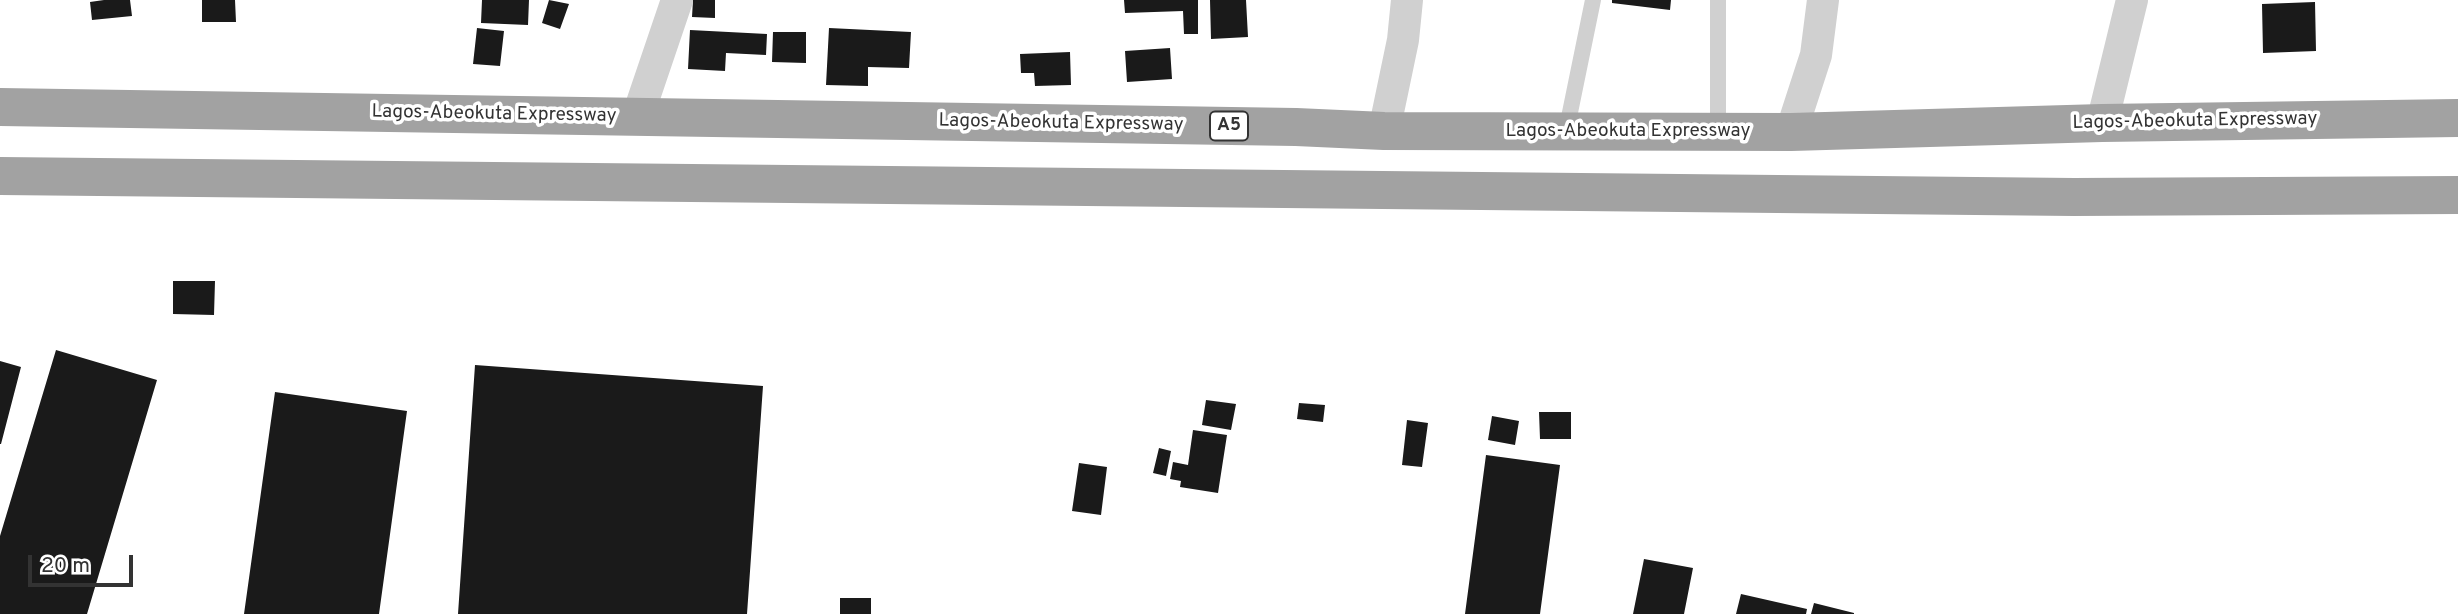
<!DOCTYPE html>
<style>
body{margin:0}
#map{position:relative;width:2458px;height:614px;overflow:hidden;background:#fff;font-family:Overpass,sans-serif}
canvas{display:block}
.scale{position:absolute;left:28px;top:555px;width:105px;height:32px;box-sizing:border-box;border:4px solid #333;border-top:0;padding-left:9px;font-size:21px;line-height:24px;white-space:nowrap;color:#333;-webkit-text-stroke:5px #fff;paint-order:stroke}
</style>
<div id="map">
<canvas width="2458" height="614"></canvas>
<div class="scale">20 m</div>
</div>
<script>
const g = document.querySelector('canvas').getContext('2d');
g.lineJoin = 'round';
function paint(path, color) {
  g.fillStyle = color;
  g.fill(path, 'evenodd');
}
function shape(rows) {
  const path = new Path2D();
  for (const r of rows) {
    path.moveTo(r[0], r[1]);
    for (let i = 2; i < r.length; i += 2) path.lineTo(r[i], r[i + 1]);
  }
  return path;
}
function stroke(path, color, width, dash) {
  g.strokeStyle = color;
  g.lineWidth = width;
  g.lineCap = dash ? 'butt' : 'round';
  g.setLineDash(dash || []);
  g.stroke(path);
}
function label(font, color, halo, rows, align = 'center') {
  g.font = font + ' Overpass,sans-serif';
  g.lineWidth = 7;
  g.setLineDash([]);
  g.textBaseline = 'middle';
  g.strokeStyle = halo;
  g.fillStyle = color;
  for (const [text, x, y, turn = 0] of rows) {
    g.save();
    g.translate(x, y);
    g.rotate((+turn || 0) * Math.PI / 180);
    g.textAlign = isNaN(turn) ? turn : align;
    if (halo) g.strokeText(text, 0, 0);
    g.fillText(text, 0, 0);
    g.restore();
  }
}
const building = shape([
 [104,0,130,0,132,16,92,20,90,2],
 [202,0,235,0,236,22,202,22],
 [482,0,529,0,528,25,481,23],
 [549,0,569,4,560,29,542,23],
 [693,0,715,0,715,18,692,17],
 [1124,0,1198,0,1198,34,1184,34,1183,11,1125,13],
 [1210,0,1246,0,1248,37,1211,39],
 [1612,0,1671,0,1670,10,1612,3],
 [2315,2,2316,51,2263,53,2262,4],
 [477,28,504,31,500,66,473,64],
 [829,28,911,32,909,68,868,67,868,86,826,85],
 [690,30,767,34,766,55,726,53,725,71,688,69],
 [773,32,806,32,806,63,772,62],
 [1170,48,1172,79,1127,82,1125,51],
 [1070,52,1071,85,1035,86,1034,73,1021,73,1020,54],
 [173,281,215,281,214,315,173,314],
 [56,350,157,380,87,614,0,614,0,536],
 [0,361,21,367,1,444,0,444],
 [475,365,763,386,747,614,458,614],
 [275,392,407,411,379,614,244,614],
 [1206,400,1236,404,1231,430,1202,425],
 [1299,403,1325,405,1323,422,1297,419],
 [1539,412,1571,412,1571,439,1540,439],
 [1492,416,1519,421,1515,445,1488,440],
 [1407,420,1428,423,1422,467,1402,465],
 [1193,430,1227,435,1218,493,1180,487,1181,481,1170,479,1173,462,1188,465],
 [1159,448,1171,451,1166,476,1153,473],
 [1486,455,1560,465,1540,614,1465,614],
 [1079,463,1107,467,1101,515,1072,511],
 [1644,559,1693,568,1684,614,1633,614],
 [1741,594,1807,609,1806,614,1736,614],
 [840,598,871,598,871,614,840,614],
 [1814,603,1854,613,1854,614,1811,614]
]);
const service = shape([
 [1566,132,1593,0],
 [1718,132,1718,0]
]);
const minor = shape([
 [637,118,677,0],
 [2102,123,2132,0],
 [1384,131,1403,40,1407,0],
 [1791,132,1816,55,1823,0]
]);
const trunk = shape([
 [0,107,1296,127,1384,131,1791,132,2102,123,2458,118],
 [0,176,2074,197,2458,195]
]);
const shields = [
 [1229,126,38]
];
const shieldNames = [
 ["A5",1229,126]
];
const streetNames = [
 ["Lagos-Abeokuta Expressway",494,115,1],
 ["Lagos-Abeokuta Expressway",2195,122,-1],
 ["Lagos-Abeokuta Expressway",1061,124,1],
 ["Lagos-Abeokuta Expressway",1628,132]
];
paint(building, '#1a1a1a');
stroke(service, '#d0d0d0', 16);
stroke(minor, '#d0d0d0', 32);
stroke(trunk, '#a2a2a2', 38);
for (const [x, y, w] of shields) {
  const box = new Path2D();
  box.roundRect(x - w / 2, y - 14.5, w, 29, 5);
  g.fillStyle = '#fff';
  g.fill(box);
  stroke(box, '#333', 2);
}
label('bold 18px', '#333', null, shieldNames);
label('19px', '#333', '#fff', streetNames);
</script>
